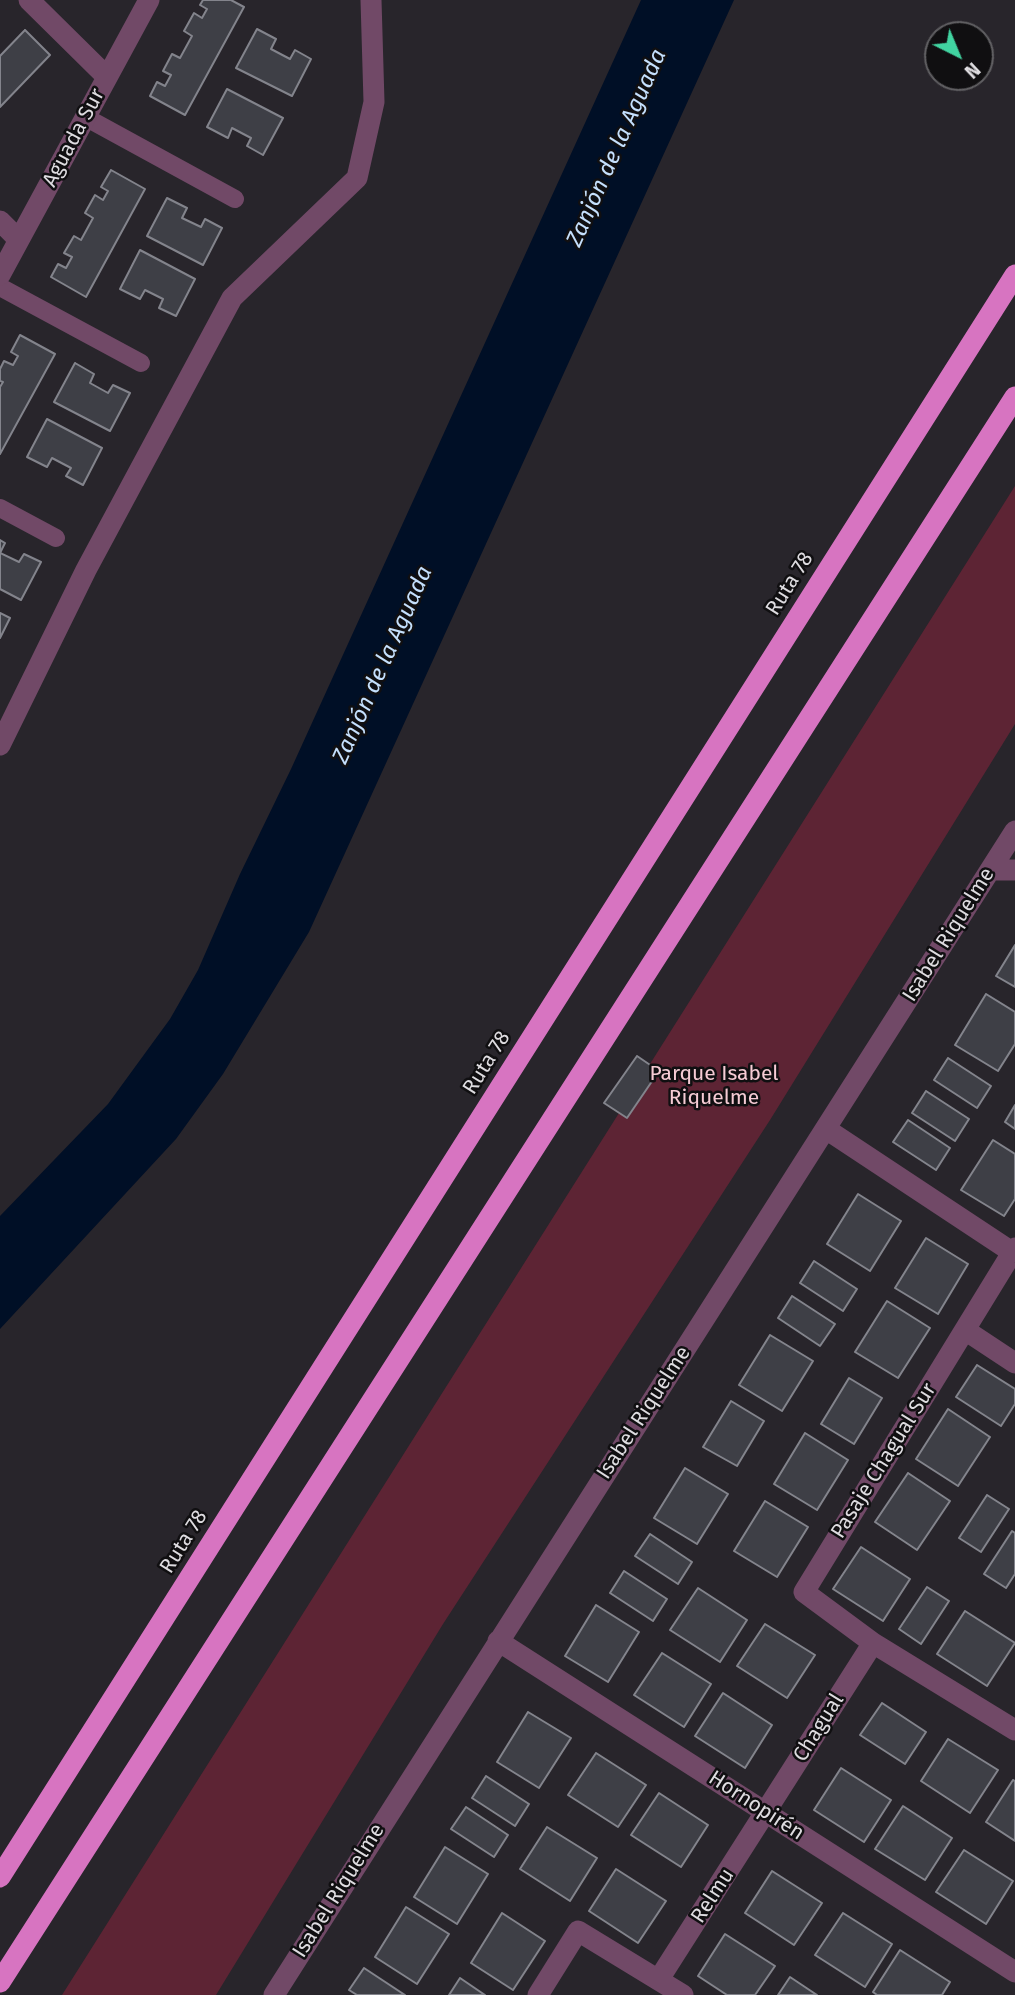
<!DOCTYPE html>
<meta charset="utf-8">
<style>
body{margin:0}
#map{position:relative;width:1015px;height:1995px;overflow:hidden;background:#28252b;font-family:"Fira Sans",sans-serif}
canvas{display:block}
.north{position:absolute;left:924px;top:21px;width:70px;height:70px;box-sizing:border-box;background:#100f11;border:2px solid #626164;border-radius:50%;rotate:137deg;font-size:19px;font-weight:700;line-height:28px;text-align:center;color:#dedce0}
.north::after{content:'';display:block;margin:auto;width:24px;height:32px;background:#41d4a1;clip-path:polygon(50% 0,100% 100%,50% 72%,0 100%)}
</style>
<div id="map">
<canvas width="1015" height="1995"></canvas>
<div class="north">N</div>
</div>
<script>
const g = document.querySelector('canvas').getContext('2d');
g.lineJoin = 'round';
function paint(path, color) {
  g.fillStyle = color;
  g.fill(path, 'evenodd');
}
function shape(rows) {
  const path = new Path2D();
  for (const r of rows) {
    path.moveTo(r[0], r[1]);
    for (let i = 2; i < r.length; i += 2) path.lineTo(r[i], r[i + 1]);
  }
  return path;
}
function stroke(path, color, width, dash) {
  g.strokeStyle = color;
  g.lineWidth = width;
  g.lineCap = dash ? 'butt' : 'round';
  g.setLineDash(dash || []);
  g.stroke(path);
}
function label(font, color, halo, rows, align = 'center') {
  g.font = font + ' "Fira Sans",sans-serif';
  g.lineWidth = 5;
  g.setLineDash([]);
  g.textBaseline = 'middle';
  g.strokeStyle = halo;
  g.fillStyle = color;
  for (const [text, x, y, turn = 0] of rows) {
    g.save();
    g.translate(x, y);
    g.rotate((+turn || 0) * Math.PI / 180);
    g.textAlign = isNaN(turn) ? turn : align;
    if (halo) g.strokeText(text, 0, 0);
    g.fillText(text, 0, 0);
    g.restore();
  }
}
const green = shape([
 [1015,486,1015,724,770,1120,443,1624,216,1995,62,1995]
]);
const water = shape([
 [641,0,734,0,309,932,223,1074,176,1139,0,1329,0,1216,108,1104,170,1019,198,970,240,874,291,769]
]);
const building = shape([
 [203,0,231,0,244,7,185,115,150,96,157,82,165,86,171,75,163,71,172,54,180,58,192,36,184,31,194,13,202,18,207,9,200,5,203,0],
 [257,29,276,39,271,49,290,59,295,50,311,59,292,96,236,68,257,29],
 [25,30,50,55,0,107,0,56,25,30],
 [227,89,283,118,263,155,247,146,251,138,232,128,228,138,207,127,227,89],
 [111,170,145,189,86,297,51,277,58,264,66,268,72,257,64,253,74,236,81,240,93,218,85,213,95,195,103,200,108,191,101,187,111,170],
 [167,198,187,208,182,218,201,227,205,219,222,228,203,265,147,236,167,198],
 [140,250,195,279,176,316,159,308,163,299,145,290,140,299,120,289,140,250],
 [20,335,55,354,0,454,0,387,3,382,0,381,0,369,4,361,13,365,18,356,11,352,20,335],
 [75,363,94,374,90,383,108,393,113,385,130,393,110,431,54,402,75,363],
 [47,419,102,448,83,485,66,476,71,468,52,458,47,467,27,457,47,419],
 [0,540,5,543,0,553,19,562,24,554,41,562,21,600,0,589,0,540],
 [0,613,10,618,0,638,0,613],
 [1015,945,1015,987,996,976,1015,945],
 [986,994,1015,1012,1015,1044,998,1071,955,1045,986,994],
 [637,1056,659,1071,627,1118,604,1103,637,1056],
 [948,1058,991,1086,977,1108,934,1080,948,1058],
 [926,1091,969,1119,955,1141,912,1113,926,1091],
 [1015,1105,1015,1129,1005,1122,1015,1105],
 [908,1120,950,1148,936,1170,893,1142,908,1120],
 [993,1140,1015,1154,1015,1199,1004,1216,961,1190,993,1140],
 [858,1194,901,1221,870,1271,827,1244,858,1194],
 [926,1238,968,1264,938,1314,895,1288,926,1238],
 [814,1261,857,1289,843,1311,800,1283,814,1261],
 [792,1296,835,1324,820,1346,778,1318,792,1296],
 [887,1301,930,1328,898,1378,855,1352,887,1301],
 [770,1335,813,1361,782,1411,739,1385,770,1335],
 [977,1365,1015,1389,1015,1404,1001,1426,956,1397,977,1365],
 [849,1378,882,1398,854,1444,821,1424,849,1378],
 [731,1401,764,1421,737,1466,703,1447,731,1401],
 [948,1409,990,1437,958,1486,916,1459,948,1409],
 [805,1433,848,1460,817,1510,774,1484,805,1433],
 [685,1468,728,1494,697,1544,654,1518,685,1468],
 [908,1473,950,1501,917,1550,875,1522,908,1473],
 [987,1495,1009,1509,981,1552,959,1538,987,1495],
 [765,1501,808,1527,777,1577,734,1551,765,1501],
 [1012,1531,1015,1533,1015,1574,1006,1588,984,1574,1012,1531],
 [650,1534,692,1562,678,1584,635,1556,650,1534],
 [861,1547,910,1579,883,1621,833,1589,861,1547],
 [624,1571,667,1599,653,1621,610,1593,624,1571],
 [927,1587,949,1601,921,1644,899,1629,927,1587],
 [698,1588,747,1620,720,1662,670,1630,698,1588],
 [596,1605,639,1632,608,1682,565,1656,596,1605],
 [965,1611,1015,1643,987,1686,937,1654,965,1611],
 [765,1624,815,1655,787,1698,737,1666,765,1624],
 [662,1653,711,1684,684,1727,634,1695,662,1653],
 [723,1693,772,1725,745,1768,695,1736,723,1693],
 [882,1703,926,1732,905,1764,860,1735,882,1703],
 [528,1712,571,1738,539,1788,497,1762,528,1712],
 [948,1739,998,1770,970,1813,921,1781,948,1739],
 [596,1753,646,1785,618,1827,568,1795,596,1753],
 [841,1768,891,1800,864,1842,814,1810,841,1768],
 [486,1776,529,1804,515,1826,472,1798,486,1776],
 [1013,1780,1015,1781,1015,1841,986,1822,1013,1780],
 [659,1793,708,1825,681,1867,631,1835,659,1793],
 [903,1806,952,1838,925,1880,875,1849,903,1806],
 [466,1807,508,1835,494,1857,451,1829,466,1807],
 [547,1827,597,1858,570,1901,520,1869,547,1827],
 [445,1847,488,1874,457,1924,414,1897,445,1847],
 [964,1850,1013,1881,986,1924,936,1892,964,1850],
 [616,1869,666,1901,638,1943,589,1911,616,1869],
 [772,1871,822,1903,794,1945,745,1913,772,1871],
 [406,1907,449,1934,417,1984,375,1957,406,1907],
 [502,1913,545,1941,513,1990,471,1963,502,1913],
 [843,1913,892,1944,865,1987,815,1955,843,1913],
 [725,1934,775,1966,755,1995,727,1995,698,1976,725,1934],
 [900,1950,950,1982,942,1995,877,1995,873,1992,900,1950],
 [364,1968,405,1995,357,1995,349,1990,364,1968],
 [790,1977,817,1995,778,1995,790,1977],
 [460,1978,485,1995,449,1995,460,1978]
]);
const lane = shape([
 [85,117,235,199],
 [0,287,141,363],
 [0,508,56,538]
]);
const street = shape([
 [29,0,107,77],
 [0,221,19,240],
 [0,275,149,0],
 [0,745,86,570,232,298,357,178,374,102,371,0],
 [990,870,1015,870],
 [826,1129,1012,1252],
 [1015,1248,804,1592,873,1643,1015,1730],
 [965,1330,1015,1363],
 [498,1641,1015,1972],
 [659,1979,873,1643],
 [274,1995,1015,831],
 [538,1995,578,1931,683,1995]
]);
const highway = shape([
 [0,1877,1015,275],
 [0,1982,1015,397]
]);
const streetNames = [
 ["Aguada Sur",74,138,-62],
 ["Ruta 78",790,584,-58],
 ["Isabel Riquelme",949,935,-58],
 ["Ruta 78",487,1063,-58],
 ["Isabel Riquelme",644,1413,-57],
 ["Pasaje Chagual Sur",884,1461,-58],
 ["Ruta 78",184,1542,-58],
 ["Chagual",819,1728,-58],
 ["Hornopirén",756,1806,33],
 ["Isabel Riquelme",339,1891,-58],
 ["Relmu",713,1896,-57]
];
const parkNames = [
 ["Parque Isabel",714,1074],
 ["Riquelme",714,1098]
];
const waterNames = [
 ["Zanjón de la Aguada",617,148,-66],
 ["Zanjón de la Aguada",383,665,-66]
];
paint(green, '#5d2434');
paint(water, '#000f26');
paint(building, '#3e3f46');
stroke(building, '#83848c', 2);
stroke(lane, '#714967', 18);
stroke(street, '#714967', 21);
stroke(highway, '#d774c1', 21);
label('21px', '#dedce0', '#100f11', streetNames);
label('21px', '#f6cbd4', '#100f11', parkNames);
label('italic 23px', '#c5e0fd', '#100f11', waterNames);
</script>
